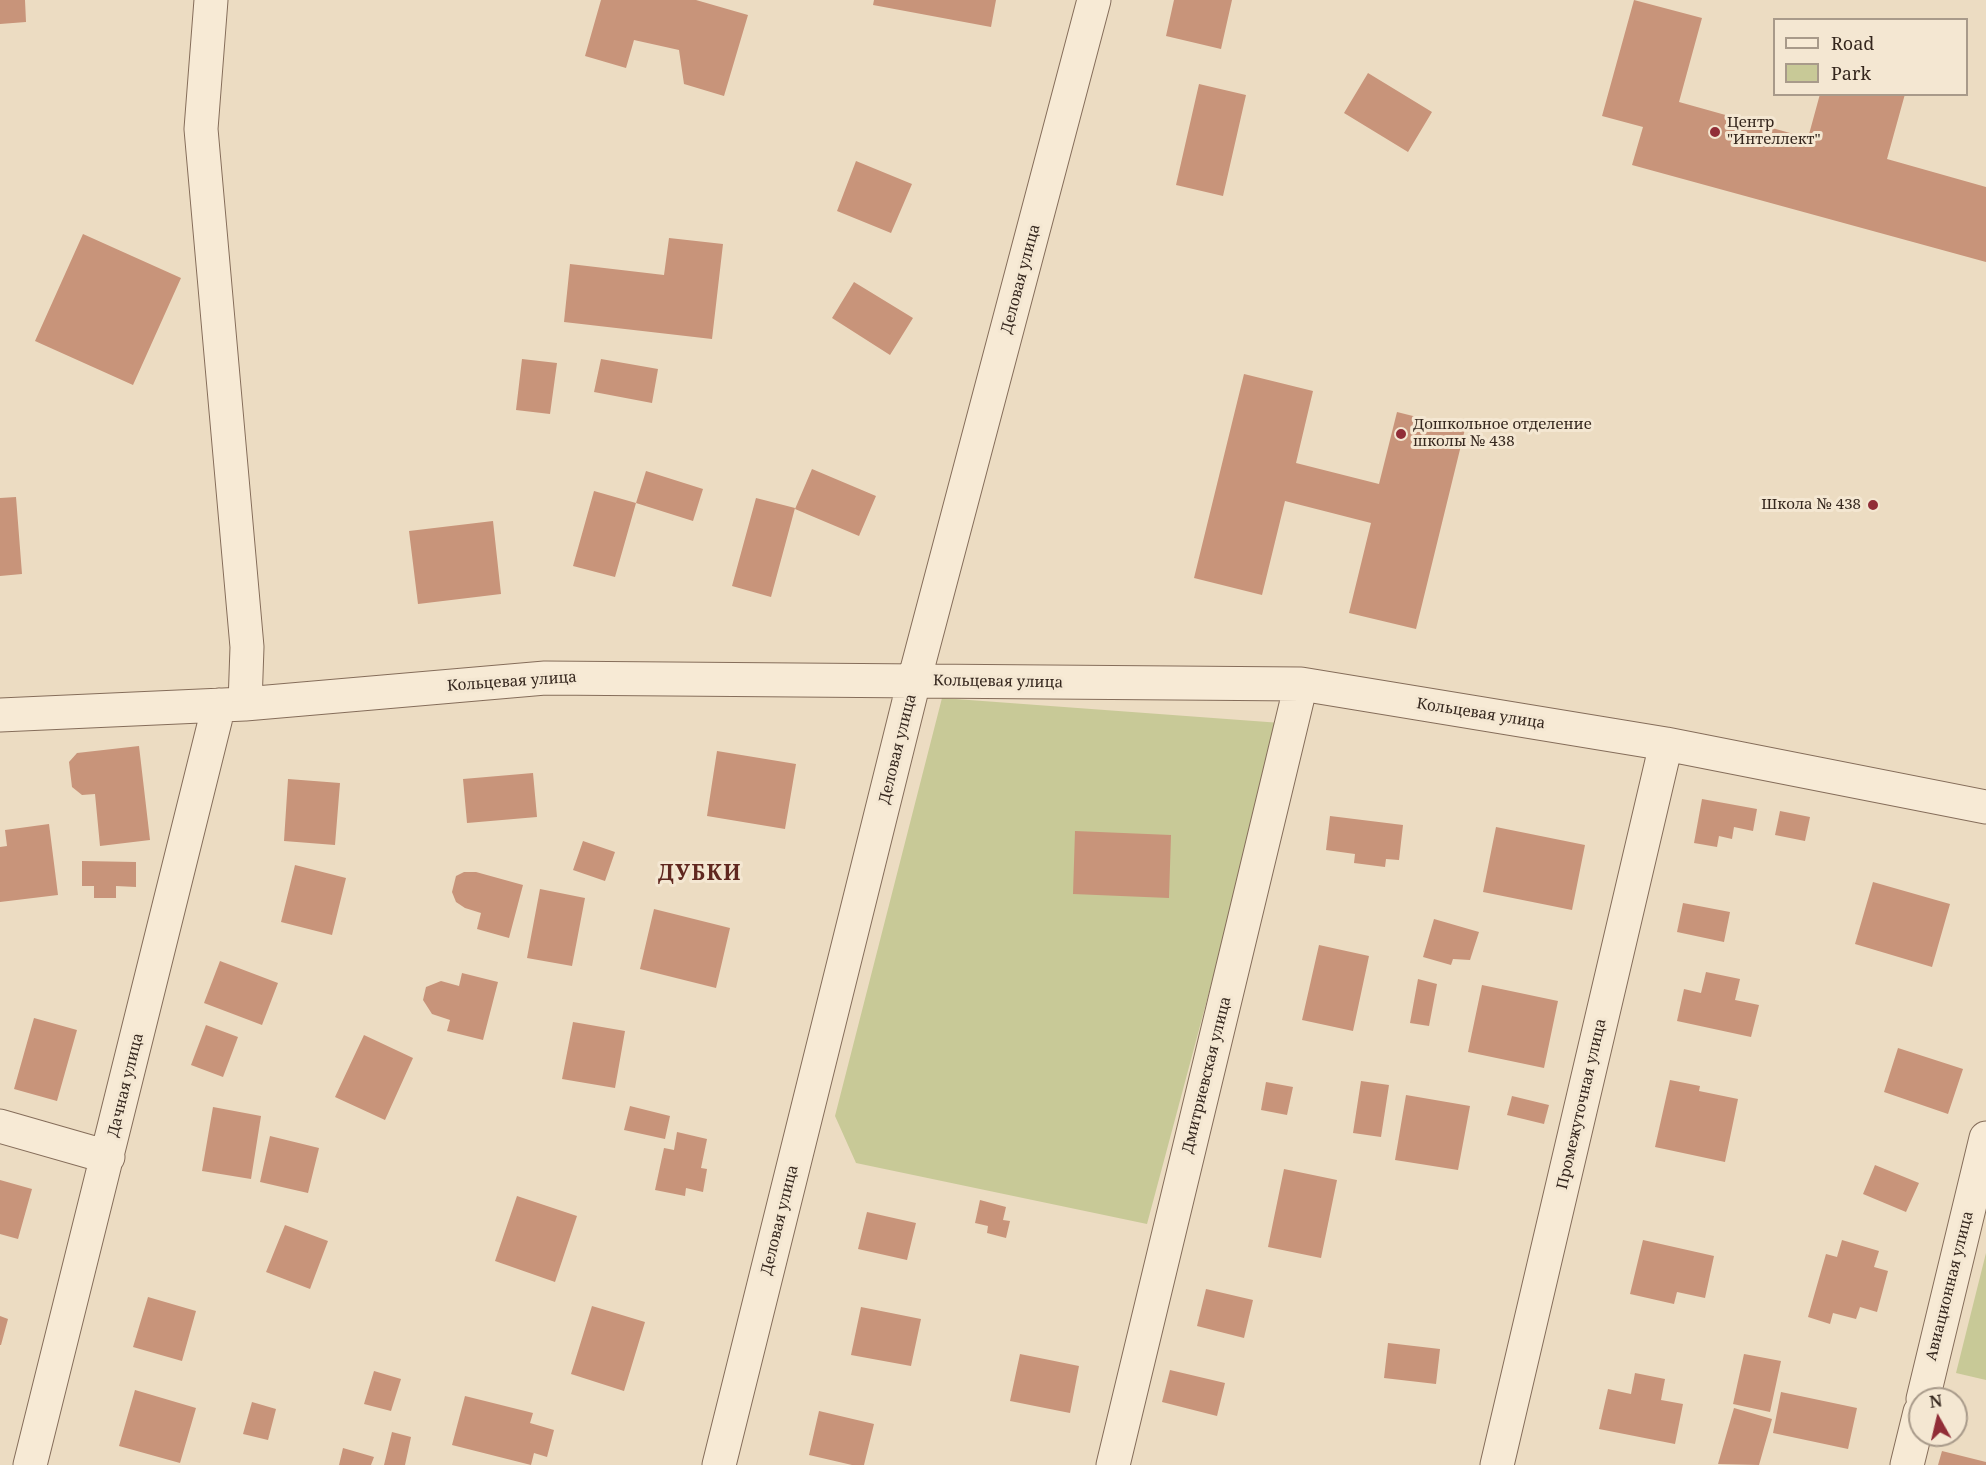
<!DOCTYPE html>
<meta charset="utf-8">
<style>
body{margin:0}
#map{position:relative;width:1986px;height:1465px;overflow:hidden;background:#ecdcc2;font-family:"Noto Serif",serif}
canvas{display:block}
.legend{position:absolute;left:1773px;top:18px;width:195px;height:78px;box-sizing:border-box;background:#f4e7d2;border:2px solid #a89a8a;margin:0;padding:8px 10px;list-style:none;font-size:18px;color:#35271e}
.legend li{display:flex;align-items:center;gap:12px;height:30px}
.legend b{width:30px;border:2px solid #a89a8a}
.north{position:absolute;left:1908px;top:1387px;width:60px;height:60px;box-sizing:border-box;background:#f4e7d2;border:2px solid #a89a8a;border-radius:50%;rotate:352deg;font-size:16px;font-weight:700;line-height:24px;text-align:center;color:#35271e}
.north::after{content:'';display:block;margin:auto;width:21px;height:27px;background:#912d37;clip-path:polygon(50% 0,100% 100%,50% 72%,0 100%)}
</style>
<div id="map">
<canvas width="1986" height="1465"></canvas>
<ul class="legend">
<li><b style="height:8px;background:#f7ead5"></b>Road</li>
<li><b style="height:16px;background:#c8c997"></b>Park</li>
</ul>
<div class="north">N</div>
</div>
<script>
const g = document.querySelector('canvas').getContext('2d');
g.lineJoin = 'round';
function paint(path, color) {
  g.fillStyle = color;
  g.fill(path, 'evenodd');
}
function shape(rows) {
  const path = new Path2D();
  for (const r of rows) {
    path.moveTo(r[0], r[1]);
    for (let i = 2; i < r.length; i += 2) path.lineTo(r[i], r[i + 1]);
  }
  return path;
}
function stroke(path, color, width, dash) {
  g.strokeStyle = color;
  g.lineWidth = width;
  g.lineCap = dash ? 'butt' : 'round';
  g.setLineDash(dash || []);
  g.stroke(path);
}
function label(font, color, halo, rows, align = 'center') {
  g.font = font + ' "Noto Serif",serif';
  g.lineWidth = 6;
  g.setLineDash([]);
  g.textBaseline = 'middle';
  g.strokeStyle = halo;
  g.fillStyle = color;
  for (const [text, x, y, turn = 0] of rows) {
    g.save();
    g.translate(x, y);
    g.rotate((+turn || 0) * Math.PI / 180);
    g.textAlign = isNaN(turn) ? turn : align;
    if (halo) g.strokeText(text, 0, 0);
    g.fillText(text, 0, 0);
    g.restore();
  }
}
const green = shape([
 [942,698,1281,723,1147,1224,856,1163,835,1116],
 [1986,1253,1986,1380,1956,1373]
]);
const building = shape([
 [0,0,25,0,26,22,0,24],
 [601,0,696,0,748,15,724,96,684,84,679,50,634,40,626,68,585,56],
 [874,0,996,0,991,27,873,5],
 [1174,0,1232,0,1221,49,1166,36],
 [1634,0,1702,18,1679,102,1808,138,1820,94,1905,94,1887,159,1986,187,1986,262,1632,165,1643,127,1602,116],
 [1368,73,1432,112,1408,152,1344,113],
 [1199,84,1246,95,1223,196,1176,185],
 [856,161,912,184,891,233,837,211],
 [83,234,181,278,133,385,35,341],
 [669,238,723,244,712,339,564,322,570,264,664,275],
 [854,282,913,318,890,355,832,318],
 [522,359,557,363,550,414,516,410],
 [601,359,658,369,652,403,594,392],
 [1244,374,1313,391,1296,463,1379,484,1397,412,1465,429,1416,629,1349,613,1371,523,1285,501,1262,595,1194,578],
 [812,469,876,496,859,536,795,509],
 [646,471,703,489,693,521,636,503],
 [594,491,636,503,615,577,573,566],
 [16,497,22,574,0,576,0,498],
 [756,498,795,508,771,597,732,586],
 [493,521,501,594,418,604,409,531],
 [139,746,150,840,100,846,95,794,82,795,72,787,69,762,77,753],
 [717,751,796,764,785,829,707,816],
 [533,773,537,817,467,823,463,779],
 [288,779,340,783,335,845,284,841],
 [1702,799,1757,809,1753,831,1734,827,1732,839,1719,836,1717,847,1694,843],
 [1780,811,1810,817,1805,841,1775,835],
 [1330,816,1403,825,1399,860,1386,859,1385,867,1354,863,1355,854,1326,850],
 [49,824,58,895,0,902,0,847,7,846,5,830],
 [1496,827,1585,845,1572,910,1483,892],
 [1075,831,1171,835,1169,898,1073,894],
 [583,841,615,852,605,881,573,870],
 [82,861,136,862,136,887,116,886,116,898,94,898,94,886,82,886],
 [295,865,346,878,332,935,281,922],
 [464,872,476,872,523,885,509,938,477,929,481,913,465,908,456,902,452,892,456,876],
 [1873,882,1950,904,1932,967,1855,944],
 [540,889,585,898,572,966,527,958],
 [1683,903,1730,912,1724,942,1677,932],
 [654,909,730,928,716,988,640,969],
 [1434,919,1479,932,1470,960,1453,959,1451,965,1423,957],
 [1319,945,1369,956,1353,1031,1302,1020],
 [220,961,278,983,262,1025,204,1003],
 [1706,972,1740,979,1735,1000,1759,1005,1751,1037,1677,1021,1684,989,1701,993],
 [462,973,498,982,483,1040,447,1031,450,1020,432,1014,423,1000,426,987,441,981,459,986],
 [1418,979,1437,984,1429,1026,1410,1023],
 [1482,985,1558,1001,1544,1068,1468,1052],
 [34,1018,77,1030,57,1101,14,1089],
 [573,1022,625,1031,615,1088,562,1079],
 [206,1025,238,1037,223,1077,191,1065],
 [364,1035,413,1058,385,1120,335,1097],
 [1898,1048,1963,1069,1948,1114,1884,1092],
 [1670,1080,1700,1086,1699,1091,1738,1099,1725,1162,1655,1147],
 [1361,1081,1389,1085,1381,1137,1353,1133],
 [1266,1082,1293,1087,1287,1115,1261,1110],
 [1406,1095,1470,1106,1458,1170,1395,1160],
 [1512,1096,1549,1105,1544,1124,1507,1115],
 [630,1106,670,1116,665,1139,624,1130],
 [213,1107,261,1116,251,1179,202,1171],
 [677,1132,707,1139,701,1168,707,1169,703,1192,686,1188,685,1196,655,1190,664,1148,674,1150],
 [270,1136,319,1148,308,1193,260,1182],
 [1875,1165,1919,1183,1906,1212,1863,1194],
 [1284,1169,1337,1180,1321,1258,1268,1247],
 [0,1180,32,1189,18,1239,0,1234],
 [517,1196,577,1216,555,1282,495,1261],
 [980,1200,1006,1207,1003,1220,1010,1221,1006,1238,987,1233,988,1226,975,1223],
 [867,1212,916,1223,907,1260,858,1249],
 [285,1225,328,1241,310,1289,266,1272],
 [1643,1240,1714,1256,1705,1298,1677,1292,1674,1304,1630,1294],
 [1842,1240,1879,1251,1874,1267,1888,1271,1877,1312,1860,1307,1856,1319,1833,1313,1830,1324,1808,1317,1826,1254,1837,1257],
 [1206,1289,1253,1300,1244,1338,1197,1326],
 [148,1297,196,1311,182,1361,133,1347],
 [592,1306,645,1322,624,1391,571,1374],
 [861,1307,921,1319,911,1366,851,1355],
 [0,1316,8,1319,1,1345,0,1345],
 [1388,1343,1440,1349,1436,1384,1384,1378],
 [1020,1354,1079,1366,1070,1413,1010,1401],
 [1744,1354,1781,1361,1770,1412,1733,1404],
 [1170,1370,1225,1383,1217,1416,1162,1402],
 [374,1371,401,1379,391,1411,364,1404],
 [1635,1373,1665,1379,1661,1400,1683,1404,1675,1444,1599,1429,1608,1389,1631,1394],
 [135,1390,196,1408,180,1463,119,1446],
 [1781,1392,1857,1408,1848,1449,1773,1433],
 [465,1396,533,1413,530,1423,554,1430,547,1457,534,1453,531,1465,452,1445],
 [252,1402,276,1409,268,1440,243,1434],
 [1734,1408,1772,1419,1759,1465,1718,1464],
 [819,1411,874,1424,864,1465,852,1465,809,1455],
 [392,1432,411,1437,405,1465,384,1465],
 [343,1448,374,1457,371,1465,339,1465],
 [1942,1451,1986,1462,1986,1465,1938,1465]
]);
const minor = shape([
 [211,0,201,129,247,647,245,704],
 [0,715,245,704,545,678,1301,684,1666,744,1986,807],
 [0,1126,108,1157],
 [1923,1399,1986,1138],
 [30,1465,219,705],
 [719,1465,914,681,1094,0],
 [1113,1465,1301,684],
 [1497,1465,1666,744],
 [1907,1465,1920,1412]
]);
const markers = [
 [1715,132,6,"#912d37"],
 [1401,434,6,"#912d37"],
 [1873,505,6,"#912d37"]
];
const poiNames = [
 ["Центр",1727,123],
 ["\"Интеллект\"",1727,140],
 ["Дошкольное отделение",1413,425],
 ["школы № 438",1413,442],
 ["Школа № 438",1861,505,"right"]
];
const streetNames = [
 ["Деловая улица",1021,279,-75],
 ["Кольцевая улица",512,682,-4],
 ["Кольцевая улица",998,682,1],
 ["Кольцевая улица",1481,714,9],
 ["Деловая улица",898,749,-76],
 ["Дмитриевская улица",1207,1075,-76],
 ["Дачная улица",126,1085,-76],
 ["Промежуточная улица",1582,1104,-77],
 ["Деловая улица",780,1220,-76],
 ["Авиационная улица",1950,1286,-76]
];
const districtNames = [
 ["ДУБКИ",700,874]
];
paint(green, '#c8c997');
paint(building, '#c8947a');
stroke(minor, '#856d5a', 35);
stroke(minor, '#f7ead5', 33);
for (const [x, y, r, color] of markers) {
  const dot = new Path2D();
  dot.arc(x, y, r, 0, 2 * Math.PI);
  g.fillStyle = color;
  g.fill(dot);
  stroke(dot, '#f4e7d2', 2);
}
label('15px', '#35271e', '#f4e7d2', poiNames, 'left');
label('15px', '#35271e', '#f4e7d2', streetNames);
g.letterSpacing = '1.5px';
label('bold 21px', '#60271f', '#f4e7d2', districtNames);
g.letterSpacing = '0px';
</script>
